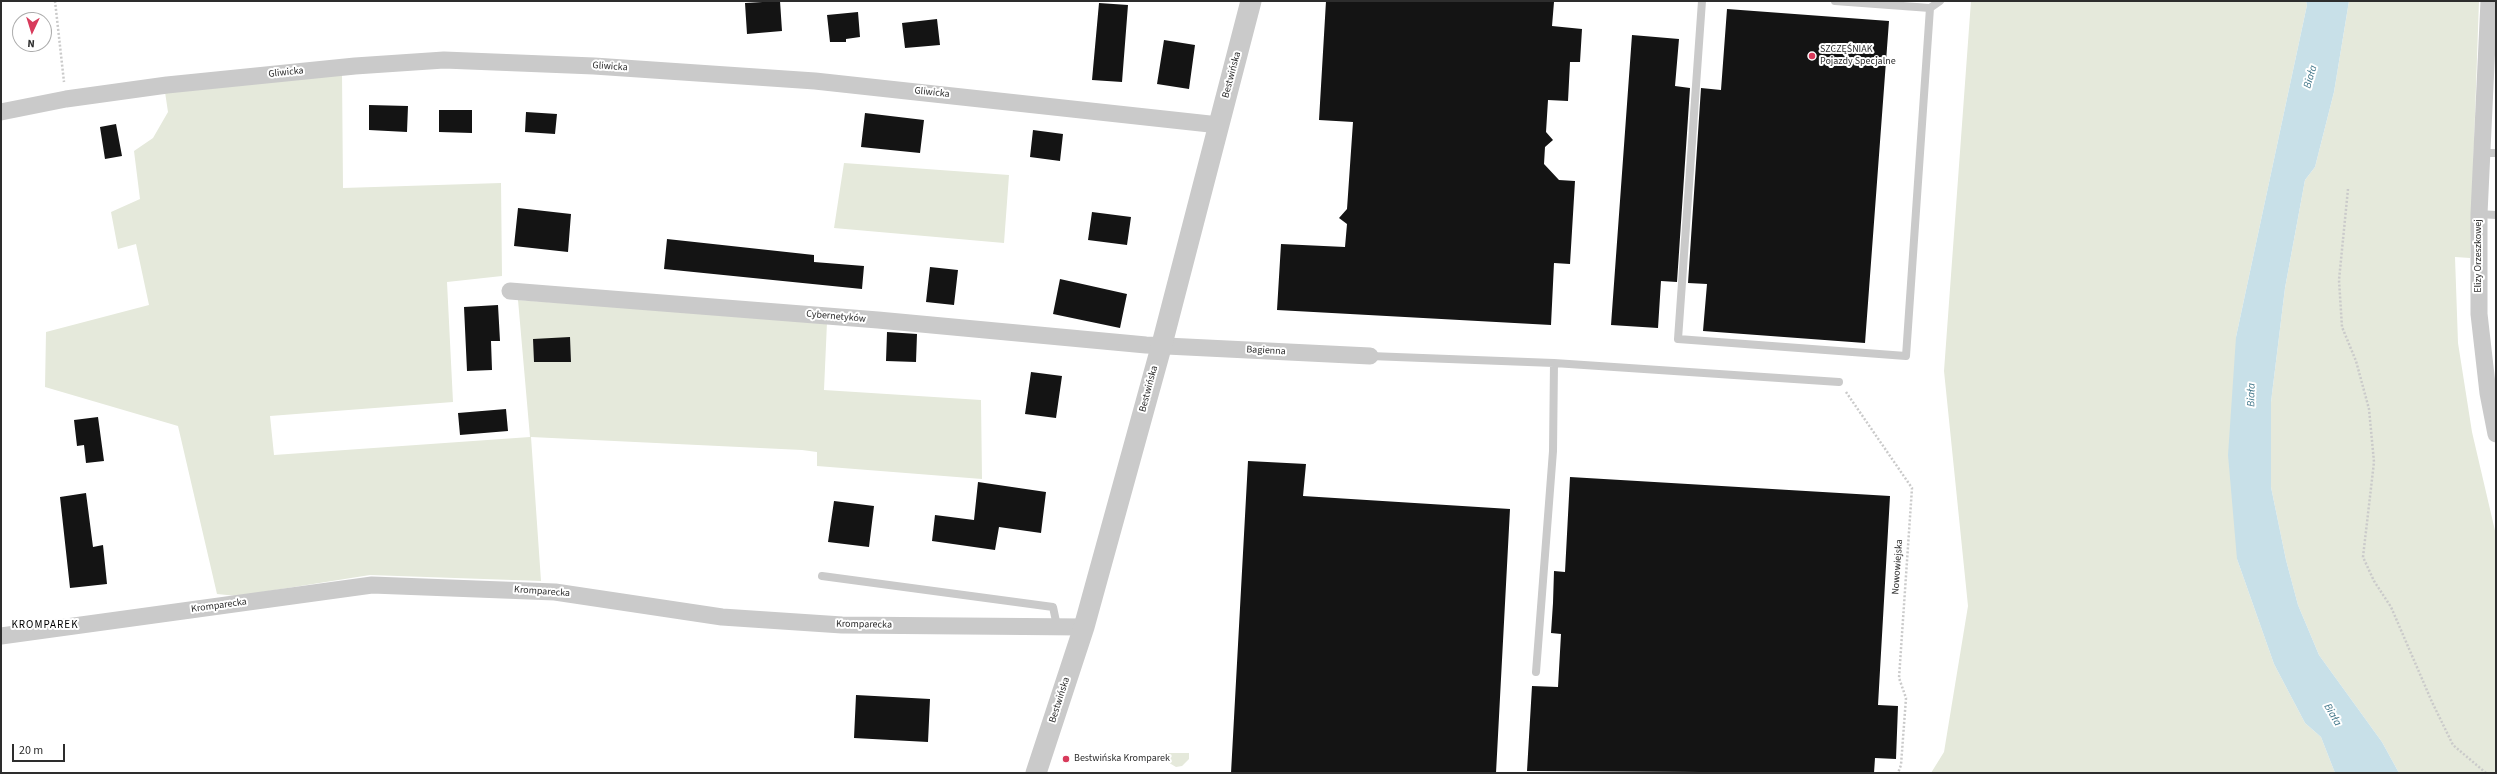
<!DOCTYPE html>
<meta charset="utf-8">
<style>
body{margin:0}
#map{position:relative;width:2497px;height:774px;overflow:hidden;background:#fff;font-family:"Source Sans 3",sans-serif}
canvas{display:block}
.frame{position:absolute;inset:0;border:2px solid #2d2d2d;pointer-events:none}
.north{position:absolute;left:12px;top:12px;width:40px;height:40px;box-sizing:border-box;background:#fff;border:1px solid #ababab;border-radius:50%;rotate:184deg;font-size:11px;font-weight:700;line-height:16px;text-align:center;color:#2d2d2d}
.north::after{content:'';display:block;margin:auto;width:14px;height:18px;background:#d83a5b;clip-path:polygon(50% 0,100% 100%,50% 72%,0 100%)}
.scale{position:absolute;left:12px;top:744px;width:53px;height:18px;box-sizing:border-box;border:2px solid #2d2d2d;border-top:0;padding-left:5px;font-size:12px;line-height:14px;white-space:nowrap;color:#2d2d2d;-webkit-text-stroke:3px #fff;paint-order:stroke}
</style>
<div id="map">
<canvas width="2497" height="774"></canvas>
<div class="frame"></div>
<div class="north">N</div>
<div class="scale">20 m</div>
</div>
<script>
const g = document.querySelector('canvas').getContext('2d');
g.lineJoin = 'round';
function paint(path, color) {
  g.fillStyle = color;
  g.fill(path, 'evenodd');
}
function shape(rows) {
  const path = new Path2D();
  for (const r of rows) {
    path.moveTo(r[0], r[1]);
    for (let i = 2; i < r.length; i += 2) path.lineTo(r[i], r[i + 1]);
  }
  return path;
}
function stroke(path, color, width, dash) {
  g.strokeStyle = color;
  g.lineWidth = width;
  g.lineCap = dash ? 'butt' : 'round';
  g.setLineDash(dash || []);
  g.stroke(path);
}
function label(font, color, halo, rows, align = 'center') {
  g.font = font + ' "Source Sans 3",sans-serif';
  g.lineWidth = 4;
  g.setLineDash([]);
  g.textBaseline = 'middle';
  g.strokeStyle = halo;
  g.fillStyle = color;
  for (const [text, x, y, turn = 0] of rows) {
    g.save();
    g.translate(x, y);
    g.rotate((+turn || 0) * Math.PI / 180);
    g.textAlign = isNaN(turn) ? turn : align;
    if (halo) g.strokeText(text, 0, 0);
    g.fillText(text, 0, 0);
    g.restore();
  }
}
const green = shape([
 [1971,1,2306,1,2307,5,2236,337,2237,559,2274,664,2305,723,2321,737,2335,773,1931,773,1944,752,1968,606,1944,371],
 [2349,1,2479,1,2470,258,2455,257,2458,343,2472,432,2496,535,2496,773,2399,773,2382,742,2319,655,2298,605,2286,560,2271,487,2271,402,2285,288,2305,180,2315,167,2334,92],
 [342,73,343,188,501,183,502,276,447,282,453,402,270,416,274,455,530,437,518,300,827,322,824,390,981,400,982,479,817,466,817,452,802,450,531,437,541,581,370,575,237,596,217,594,178,426,45,387,46,332,149,305,136,244,118,249,111,212,140,199,134,151,153,138,168,112,165,92],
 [844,163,1009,175,1004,243,834,228],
 [1163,753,1189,753,1189,759,1182,766,1176,767,1166,761]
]);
const water = shape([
 [2306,1,2349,1,2334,92,2315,167,2305,180,2285,288,2271,402,2271,487,2286,560,2298,605,2319,655,2382,742,2399,773,2335,773,2321,737,2305,723,2274,664,2237,559,2228,455,2236,337,2307,5]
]);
const building = shape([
 [780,1,782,31,747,34,745,3],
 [1326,1,1554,2,1552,26,1582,29,1580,62,1570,62,1568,101,1548,100,1546,132,1553,140,1545,147,1544,164,1559,180,1575,181,1570,264,1554,263,1551,325,1277,310,1281,244,1345,247,1347,224,1339,218,1347,209,1353,122,1319,120],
 [1099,3,1128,5,1122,82,1092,80],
 [1727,9,1889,21,1865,343,1703,331,1707,284,1688,283,1701,88,1721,90],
 [858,12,860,37,846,39,846,42,830,42,827,15],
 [937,19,940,45,905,48,902,23],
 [1632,35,1679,39,1675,86,1690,88,1677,282,1661,281,1658,328,1611,325],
 [1164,40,1195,45,1189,89,1157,84],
 [369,105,408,106,407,132,369,130],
 [439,110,472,110,472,133,439,132],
 [526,112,557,114,555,134,525,132],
 [865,113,924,120,920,153,861,147],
 [116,124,122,156,105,159,100,127],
 [1033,130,1063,134,1060,161,1030,157],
 [518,208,571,214,568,252,514,246],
 [1092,212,1131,217,1127,245,1088,240],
 [667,239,814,255,814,262,864,266,862,289,664,269],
 [930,267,958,270,954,305,926,302],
 [1060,279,1127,294,1120,328,1053,314],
 [498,305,500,341,491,341,492,370,467,371,464,307],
 [887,332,917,334,916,362,886,361],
 [570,337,571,362,534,362,533,339],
 [1031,372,1062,376,1056,418,1025,414],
 [506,409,508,431,460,435,458,413],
 [98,417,104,461,86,463,84,445,77,446,74,420],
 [1248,461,1306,464,1303,496,1510,509,1496,773,1231,773],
 [1570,477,1890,496,1878,705,1898,706,1896,759,1875,758,1874,773,1527,771,1532,686,1558,687,1561,634,1551,633,1553,603,1554,571,1565,572],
 [978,482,1046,492,1041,533,999,527,995,550,932,541,935,515,974,520],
 [86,493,93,547,103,545,107,584,70,588,60,497],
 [834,501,874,506,869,547,828,542],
 [856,695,930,699,928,742,854,738]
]);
const path = shape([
 [55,1,64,82],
 [2348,189,2339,280,2342,327,2356,361,2369,409,2374,462,2363,557,2374,581,2391,607,2432,702,2453,745,2486,773],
 [1846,392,1912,488,1899,678,1906,698,1901,765,1898,773]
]);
const service = shape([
 [1702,1,1678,339,1906,356,1930,8,1835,1],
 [1930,8,1940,1],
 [2481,153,2496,153],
 [2479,214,2496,215],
 [1370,356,1554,363,1839,382],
 [822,576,1053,607,1057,626],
 [1536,672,1553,451,1554,363]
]);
const minor = shape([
 [2489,1,2479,214,2479,314,2488,393,2496,434],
 [1,112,66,99,167,85,355,66,444,60,594,66,815,81,1219,125],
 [510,291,878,320,1146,345,1370,356],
 [1,636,372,585,555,592,722,617,842,625,1084,627]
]);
const tertiary = shape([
 [1036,773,1084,627,1162,344,1251,1]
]);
const markers = [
 [1812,56,4,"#d83a5b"],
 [1066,759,4,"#d83a5b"]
];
const poiNames = [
 ["SZCZĘŚNIAK",1820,50],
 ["Pojazdy Specjalne",1820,62],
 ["Bestwińska Kromparek",1074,759]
];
const streetNames = [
 ["Gliwicka",610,67,4],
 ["Gliwicka",286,73,-6],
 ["Bestwińska",1232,75,-75],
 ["Gliwicka",932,93,6],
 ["Elizy Orzeszkowej",2479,256,-90],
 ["Cybernetyków",836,317,5],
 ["Bagienna",1266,351,3],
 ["Bestwińska",1149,389,-75],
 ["Nowowiejska",1898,567,-86],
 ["Kromparecka",542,592,4],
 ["Kromparecka",219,606,-8],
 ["Kromparecka",864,625,1],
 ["Bestwińska",1060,700,-72]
];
const waterNames = [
 ["Biała",2311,77,-74],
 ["Biała",2252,395,-89],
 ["Biała",2332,715,60]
];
const neighbourhoodNames = [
 ["KROMPAREK",45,626]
];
paint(green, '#e5e9db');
paint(water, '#c8e0e8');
paint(building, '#141414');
stroke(path, '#cacaca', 2.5, [2, 2]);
stroke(service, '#cacaca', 8);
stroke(minor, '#cacaca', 17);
stroke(tertiary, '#cacaca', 21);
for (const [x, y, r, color] of markers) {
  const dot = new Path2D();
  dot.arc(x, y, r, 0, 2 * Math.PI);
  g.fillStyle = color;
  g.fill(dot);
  stroke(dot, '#fff', 1.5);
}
label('10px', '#2d2d2d', '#fff', poiNames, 'left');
label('10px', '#2d2d2d', '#fff', streetNames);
label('italic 11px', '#417689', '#fff', waterNames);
g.letterSpacing = '1px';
label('11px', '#000', '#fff', neighbourhoodNames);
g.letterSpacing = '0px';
</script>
